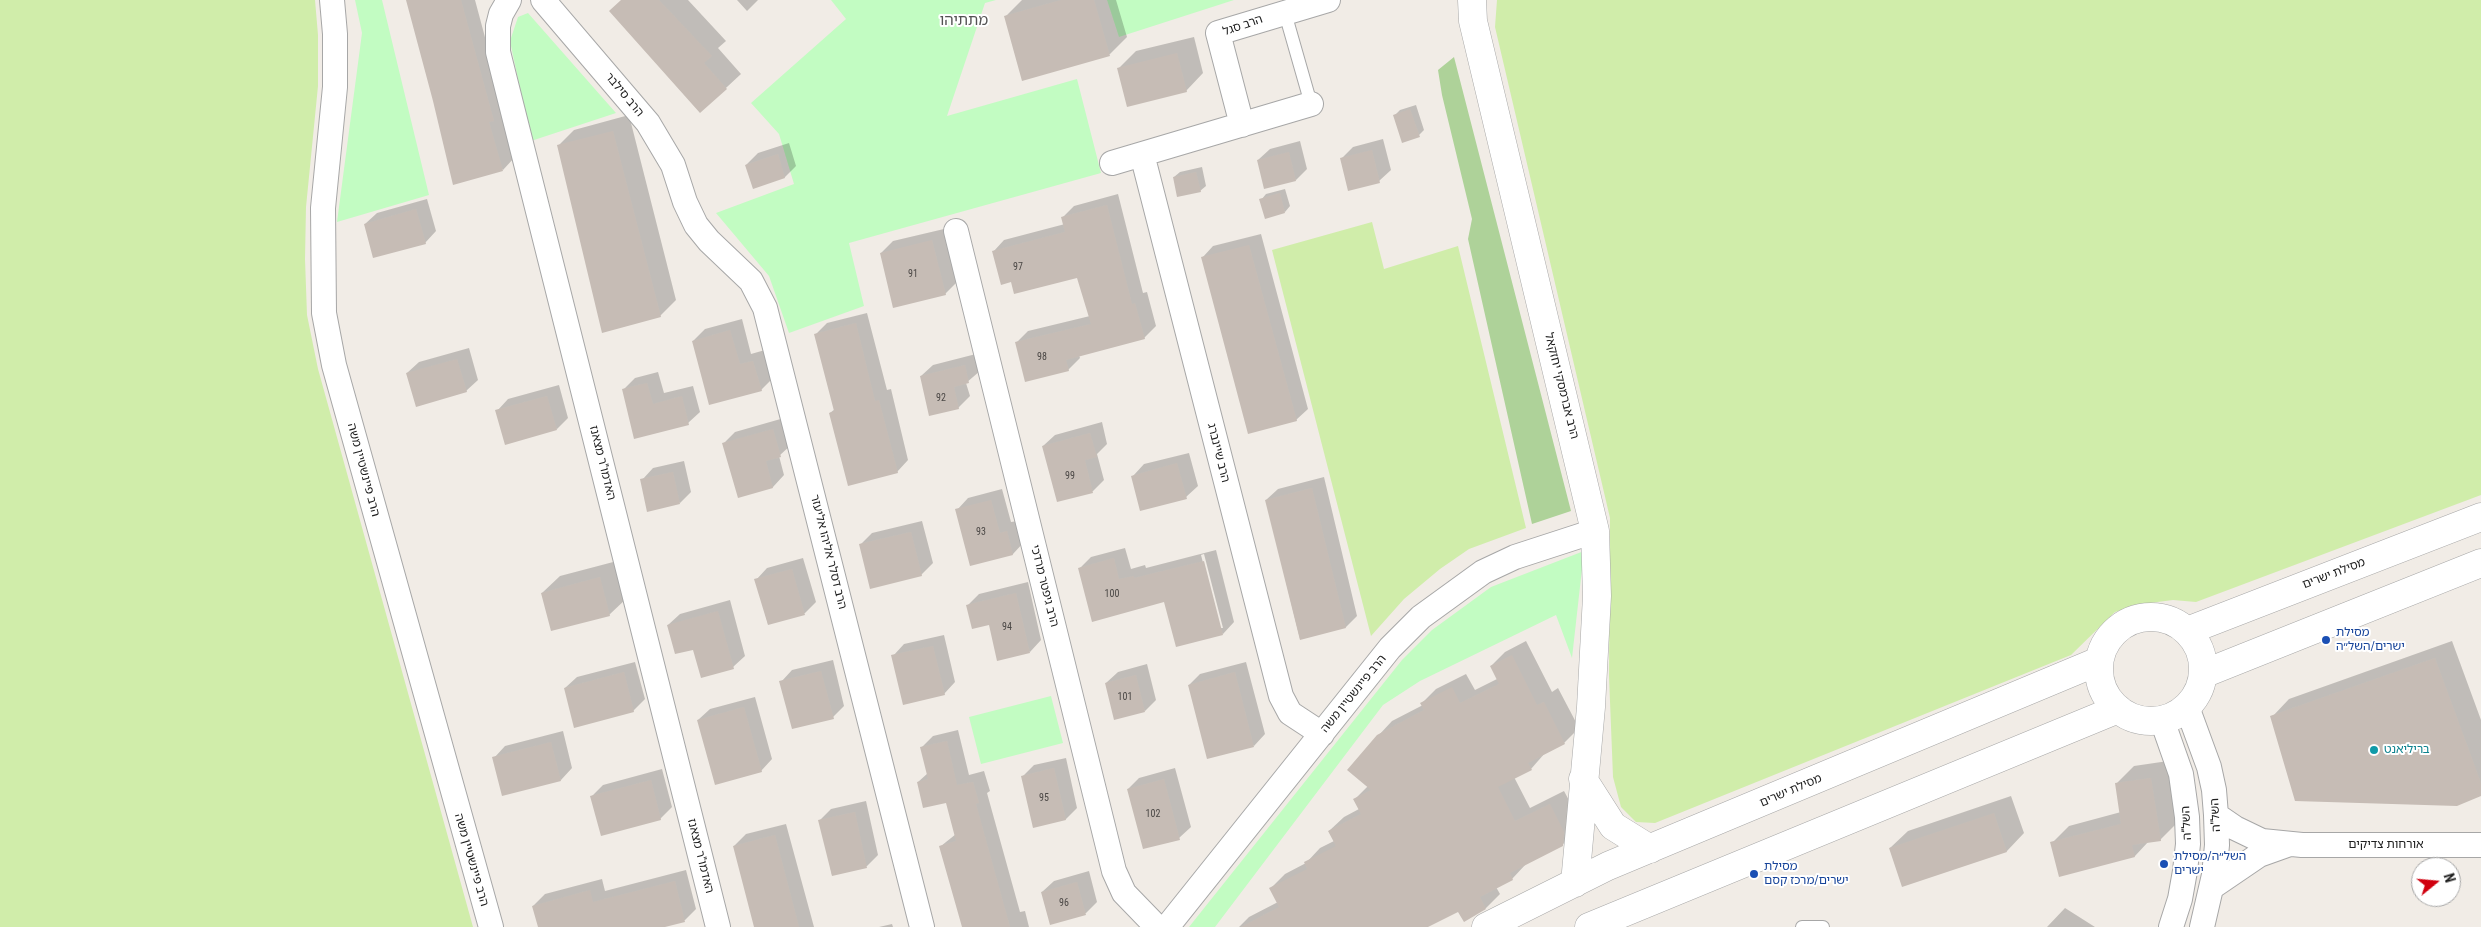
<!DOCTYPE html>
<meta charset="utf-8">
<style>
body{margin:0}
#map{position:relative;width:2481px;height:927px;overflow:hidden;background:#f1ece6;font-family:"Roboto Condensed",sans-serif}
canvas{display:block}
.north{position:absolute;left:2411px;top:857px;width:50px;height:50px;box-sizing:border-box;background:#fff;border:1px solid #a6a6a6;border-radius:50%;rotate:73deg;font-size:14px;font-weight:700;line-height:20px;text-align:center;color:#202020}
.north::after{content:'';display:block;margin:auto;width:18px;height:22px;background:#d0000f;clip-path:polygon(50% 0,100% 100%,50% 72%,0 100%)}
</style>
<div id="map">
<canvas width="2481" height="927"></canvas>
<div class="north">N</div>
</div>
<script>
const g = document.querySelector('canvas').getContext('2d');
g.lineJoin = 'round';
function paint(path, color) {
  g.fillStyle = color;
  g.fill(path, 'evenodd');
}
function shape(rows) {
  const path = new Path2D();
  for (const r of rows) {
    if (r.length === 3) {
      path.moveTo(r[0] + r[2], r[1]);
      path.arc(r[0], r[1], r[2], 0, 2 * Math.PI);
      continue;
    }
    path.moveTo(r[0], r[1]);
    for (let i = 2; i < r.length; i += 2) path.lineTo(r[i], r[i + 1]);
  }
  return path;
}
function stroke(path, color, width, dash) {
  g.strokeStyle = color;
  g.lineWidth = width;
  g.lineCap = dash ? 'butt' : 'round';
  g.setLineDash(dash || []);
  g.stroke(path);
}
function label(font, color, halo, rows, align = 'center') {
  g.font = font + ' "Roboto Condensed","Noto Sans Hebrew",sans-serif';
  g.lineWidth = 4;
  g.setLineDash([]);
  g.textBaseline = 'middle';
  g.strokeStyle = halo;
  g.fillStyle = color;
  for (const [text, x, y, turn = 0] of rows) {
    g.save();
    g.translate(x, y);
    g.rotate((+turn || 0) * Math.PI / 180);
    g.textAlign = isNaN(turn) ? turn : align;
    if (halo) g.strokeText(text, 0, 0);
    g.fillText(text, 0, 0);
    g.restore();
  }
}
const grass = shape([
 [0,0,315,0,318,35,318,86,306,207,305,259,307,315,318,369,473,927,0,927],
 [1497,0,2481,0,2481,495,2196,602,2173,600,2142,604,2115,612,2071,655,1655,823,1636,822,1621,807,1613,777,1609,676,1610,518,1495,27],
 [1372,222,1384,269,1458,246,1526,528,1469,549,1440,569,1404,599,1371,636,1272,250]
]);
const forest = shape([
 [1454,57,1571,511,1532,524,1468,239,1472,219,1442,95,1438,70]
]);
const park = shape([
 [355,0,382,0,429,195,337,222,362,33],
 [831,0,996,0,985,3,947,116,1077,79,1101,173,849,243,864,306,789,333,769,276,716,213,794,184,779,134,751,103,846,19],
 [1107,0,1234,0,1119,37],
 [528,13,616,113,531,141,510,41,518,17],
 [1584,551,1572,658,1556,615,1420,681,1383,705,1215,927,1189,927,1402,660,1432,630,1491,587],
 [1051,696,1063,743,981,764,969,717]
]);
const shadow = shape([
 [408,0,475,0,504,108,514,158,503,170,434,100],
 [622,0,688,0,726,41,718,48,741,74,700,112],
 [737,0,758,0,747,11],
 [1022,0,1116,0,1127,37,1110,54,1023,79,1005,17],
 [1194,37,1203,73,1186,91,1119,68,1136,51],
 [1416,105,1424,130,1419,135,1394,116,1400,110],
 [629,115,676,300,660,316,558,146,574,130],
 [1383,139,1391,170,1379,181,1342,158,1353,147],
 [1300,141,1307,169,1296,180,1258,160,1270,149],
 [789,143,796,166,785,177,754,187,746,165,758,153],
 [1202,167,1206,186,1200,191,1174,177,1180,172],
 [1285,189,1290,206,1285,212,1261,200,1266,194],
 [1118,194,1143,293,1147,292,1156,326,1144,338,1079,355,1080,358,1068,370,1016,343,1028,331,1090,316,1078,276,1012,281,993,252,1004,240,1065,224,1063,217,1074,206],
 [427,199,436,231,425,243,365,224,377,213],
 [944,229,956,283,945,294,881,253,893,241],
 [1261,234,1308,409,1296,420,1202,258,1213,246],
 [867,313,887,390,891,389,908,460,897,472,830,413,835,409,816,334,827,323],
 [742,319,751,354,765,350,772,379,761,390,693,341,705,329],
 [469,348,478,380,466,391,407,373,419,362],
 [976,354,980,371,966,383,970,396,958,408,921,376,933,365],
 [658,372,664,393,693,386,700,412,688,423,623,390,635,378],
 [559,385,568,418,557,429,497,411,508,399],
 [784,418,792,444,779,456,784,475,773,487,739,496,724,443,735,432],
 [1102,422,1107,444,1097,454,1104,480,1093,491,1058,501,1043,446,1055,435],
 [1189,453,1198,486,1186,497,1133,476,1144,464],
 [684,461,691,492,680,503,642,480,653,468],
 [1324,477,1357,616,1346,627,1300,639,1266,500,1278,489],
 [1002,489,1011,522,1018,521,1024,542,1013,554,971,565,957,510,968,498],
 [922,521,933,563,921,575,860,545,872,533],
 [1125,548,1131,569,1145,565,1146,568,1216,550,1234,622,1223,634,1165,601,1079,569,1091,557],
 [1204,554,1223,628,1220,628,1201,555],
 [803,558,816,602,805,613,768,624,756,580,767,568],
 [617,561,627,598,609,615,542,593,560,576],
 [1028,582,1041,640,1030,652,968,605,979,594],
 [730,600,745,656,733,667,694,648,668,625,680,614],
 [944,635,955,682,944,694,893,656,904,644],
 [1526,641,1552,692,1558,688,1579,728,1564,743,1545,753,1531,769,1514,777,1530,808,1564,791,1578,817,1577,831,1562,845,1526,864,1512,879,1496,887,1500,894,1486,908,1459,910,1425,927,1239,927,1249,917,1278,902,1271,888,1285,874,1306,863,1320,848,1334,841,1329,831,1344,817,1359,809,1355,799,1368,786,1378,736,1392,721,1423,705,1422,703,1436,689,1466,674,1475,690,1497,679,1491,666,1505,652],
 [2452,641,2481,720,2481,794,2272,717,2289,699],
 [833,660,844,706,833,717,781,682,792,670],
 [635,662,645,699,633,711,565,688,577,677],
 [1246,662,1265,734,1254,746,1189,685,1200,674],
 [1147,664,1156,700,1145,711,1106,683,1118,672],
 [755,697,772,759,761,771,698,720,710,709],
 [958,730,969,775,984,771,990,791,987,793,1020,912,1025,911,1029,927,964,927,941,846,956,834,947,801,918,782,928,773,921,748,933,736],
 [563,731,572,768,561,780,494,758,505,746],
 [1066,758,1077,808,1066,819,1034,826,1023,776,1034,765],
 [2168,761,2177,823,2160,840,2149,841,2135,856,2060,875,2052,843,2069,826,2121,812,2117,783,2134,766],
 [1175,768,1191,827,1179,838,1128,789,1139,778],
 [662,769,672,807,660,819,592,796,603,785],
 [2011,796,2024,833,2007,851,1903,885,1890,848,1908,831],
 [866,801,878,855,867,866,832,875,820,820,831,809],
 [786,824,814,927,755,927,734,846,746,834],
 [686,870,696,909,685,920,660,927,539,927,533,906,545,894,602,879,605,891],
 [1089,871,1097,902,1086,913,1051,923,1042,892,1054,881],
 [2065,908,2095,927,2047,927],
 [892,924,893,927,879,927]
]);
const building = shape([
 [406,0,461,0,494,121,489,122,503,171,453,185,433,101],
 [621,0,659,0,712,56,704,63,727,89,700,113,609,11],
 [1061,0,1094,0,1110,56,1022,81,1004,16],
 [1177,53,1187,92,1127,107,1117,68],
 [1410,109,1420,137,1402,143,1393,115],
 [613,131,661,317,602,333,557,145],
 [1372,150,1380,183,1348,191,1340,158],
 [1289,152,1296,181,1264,189,1257,160],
 [778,154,785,178,753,189,745,165],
 [1196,172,1201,192,1177,197,1173,177],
 [1280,193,1285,213,1265,219,1259,199],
 [1107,205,1132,304,1135,303,1145,339,1066,360,1069,371,1025,382,1015,342,1091,324,1077,278,1014,294,1011,282,1001,285,992,251,1065,232,1061,217],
 [416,209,426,244,373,258,364,224],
 [932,240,946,295,893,308,880,253],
 [1249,245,1297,421,1248,434,1201,257],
 [856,323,875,401,879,400,898,473,848,486,829,413,834,411,814,334],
 [730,330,740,364,753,361,762,391,709,405,692,341],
 [457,359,467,392,416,407,406,373],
 [965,365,969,383,954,387,959,409,929,416,920,376],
 [647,383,653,404,682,396,689,425,634,439,622,389],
 [547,396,557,430,505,445,495,410],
 [773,429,781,457,766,461,773,488,738,498,722,443],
 [1090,433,1097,457,1085,460,1093,493,1057,502,1042,446],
 [1177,463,1187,499,1140,511,1131,476],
 [673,472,680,504,647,512,640,479],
 [1312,488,1346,628,1300,640,1265,500],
 [991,500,1000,533,1007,531,1013,555,970,566,955,509],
 [911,532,922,576,870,589,859,544],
 [1114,558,1119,579,1134,576,1134,578,1204,561,1223,635,1176,647,1164,602,1092,622,1078,568],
 [792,569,805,615,768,625,754,579],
 [600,577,610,616,551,631,541,593],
 [1016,593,1030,653,997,661,989,625,972,629,966,605],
 [718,611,734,669,701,678,693,650,675,654,667,625],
 [933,646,945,695,903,705,891,655],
 [1512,655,1537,705,1544,702,1565,744,1528,763,1532,770,1498,787,1515,821,1550,804,1564,832,1563,846,1510,873,1513,880,1480,897,1486,909,1464,922,1458,912,1428,927,1241,927,1279,907,1269,888,1307,869,1304,862,1336,846,1328,831,1361,814,1353,799,1371,790,1347,770,1377,735,1424,710,1420,703,1452,687,1460,703,1499,684,1490,666],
 [2435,658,2481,783,2481,796,2457,806,2295,801,2270,716],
 [821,671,834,719,792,729,779,681],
 [624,672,634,712,574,728,564,688],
 [1235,672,1254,747,1207,759,1188,685],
 [1136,675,1145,712,1114,720,1105,683],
 [744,707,762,772,715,785,697,720],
 [947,741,957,785,973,782,979,803,976,804,1010,927,962,927,939,846,956,841,946,803,923,808,917,782,928,779,920,747],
 [551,742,561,781,502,796,492,757],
 [1054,768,1066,820,1033,828,1021,776],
 [2151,778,2161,841,2132,845,2135,857,2059,877,2050,842,2121,824,2115,783],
 [1164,779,1180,840,1143,849,1127,789],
 [651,780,661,820,601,836,590,796],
 [855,812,867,868,832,876,818,820],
 [1994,813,2007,852,1902,887,1889,848],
 [775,835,799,927,754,927,733,846],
 [675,881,685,922,665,927,538,927,532,906,590,890,593,902],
 [1077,882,1086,915,1050,925,1041,892]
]);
const service = shape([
 [1285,13,1311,104],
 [1802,927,1823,927]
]);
const minor = shape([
 [332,0,335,34,335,87,323,208,324,313,334,365,491,927],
 [509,0,501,14,498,26,498,52,718,927],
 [543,0,648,123,673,165,685,202,696,225,709,241,751,281,765,308,922,927],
 [1242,125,1218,33,1328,0],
 [1142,154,1281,696,1290,713,1322,734],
 [1112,163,1311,104],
 [956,231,1114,871,1124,893,1157,927],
 [2187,707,2209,767,2214,790,2216,815,2217,845,2214,875,2202,927],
 [2162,720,2181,774,2187,817,2188,844,2185,871,2180,899,2171,927],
 [2216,815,2235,828,2262,841,2302,845,2481,845],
 [2212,887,2259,855,2287,845],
 [1167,927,1390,648,1421,617,1483,572,1515,557,1595,531]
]);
const tertiary = shape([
 [1472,0,1473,21,1595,531,1597,596,1591,707,1575,883],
 [2151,669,52],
 [2187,631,2481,517],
 [2203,674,2481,563],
 [1583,779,1613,826,1650,849],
 [1486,927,1608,866,2099,661],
 [1589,927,2118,709]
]);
const markers = [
 [2326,640,5,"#1a4fb4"],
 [2374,750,5,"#0f9aa8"],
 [2164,864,5,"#1a4fb4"],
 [1754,874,5,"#1a4fb4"]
];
const numberNames = [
 ["97",1018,267],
 ["91",913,274],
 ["98",1042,357],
 ["92",941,398],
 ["99",1070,476],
 ["93",981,532],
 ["100",1112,594],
 ["94",1007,627],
 ["101",1125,697],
 ["95",1044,798],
 ["102",1153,814],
 ["96",1064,903]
];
const streetNames = [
 ["הרב סגל",1243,26,-19],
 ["הרב סילבר",624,95,50],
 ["הרב אברמסקי יחזקאל",1561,386,76],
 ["הרב שיינברג",1218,453,76],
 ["האדמו\"ר מצאנז",602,463,76],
 ["הרב פיינשטיין משה",363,470,75],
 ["הרב דסלר אליהו אליעזר",828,552,76],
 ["מסילת ישרים",2334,574,-21],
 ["הרב גיפטר מרדכי",1044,586,76],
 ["הרב פיינשטיין משה",1354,694,-51],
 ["מסילת ישרים",1791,791,-23],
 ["השל\"ה",2216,815,-93],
 ["השל”ה",2187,823,-93],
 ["אורחות צדיקים",2386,845],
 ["האדמו\"ר מצאנז",700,856,76],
 ["הרב פיינשטיין משה",471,860,74]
];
const transitNames = [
 ["מסילת",2336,633],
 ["ישרים/השל״ה",2336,647],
 ["השל״ה/מסילת",2174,857],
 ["ישרים",2174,871],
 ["מסילת",1764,867],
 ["ישרים/מרכז קסם",1764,881]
];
const cultureNames = [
 ["בריליאנט",2384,750]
];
const quarterNames = [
 ["מתתיהו",964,21]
];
paint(grass, '#d0edaa');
paint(forest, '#aed299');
paint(park, '#c2fcc2');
paint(shadow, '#0003');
paint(building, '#c6bcb5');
stroke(service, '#a7a7a7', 14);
stroke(minor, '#a7a7a7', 26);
stroke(tertiary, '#a7a7a7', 29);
stroke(service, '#fff', 12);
stroke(minor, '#fff', 24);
stroke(tertiary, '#fff', 28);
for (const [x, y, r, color] of markers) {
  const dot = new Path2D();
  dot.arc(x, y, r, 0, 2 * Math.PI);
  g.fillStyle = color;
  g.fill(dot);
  stroke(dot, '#fff', 2);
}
label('10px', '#4a4745', null, numberNames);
label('12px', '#202020', '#fff', streetNames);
label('12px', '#164399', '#fff', transitNames, 'left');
label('12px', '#0d838f', '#fff', cultureNames, 'left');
label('15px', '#535353', '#fff', quarterNames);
</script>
